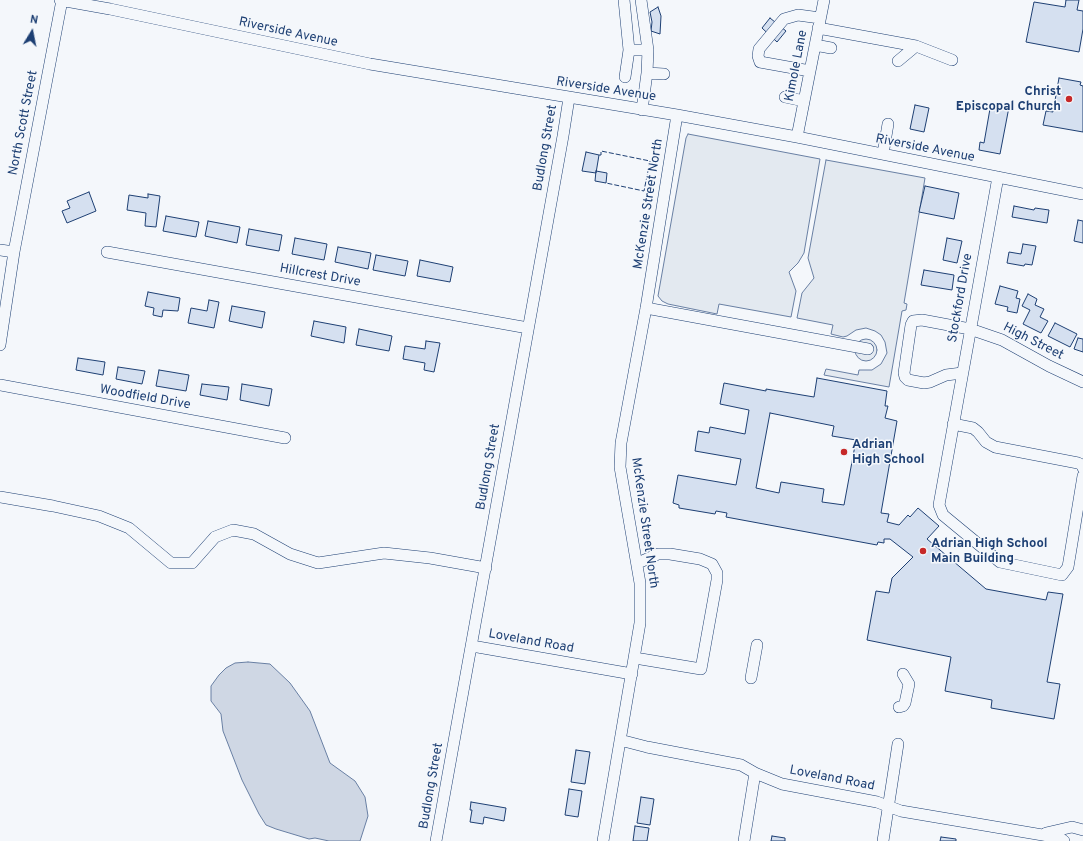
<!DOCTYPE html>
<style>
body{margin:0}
#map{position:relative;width:1083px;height:841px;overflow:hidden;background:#f4f7fb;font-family:Overpass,sans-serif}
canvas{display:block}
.north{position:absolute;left:12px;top:12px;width:40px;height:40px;-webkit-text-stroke:3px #f4f7fb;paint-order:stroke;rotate:10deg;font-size:11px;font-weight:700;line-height:16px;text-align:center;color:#1d3f73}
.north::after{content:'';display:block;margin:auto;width:14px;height:18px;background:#1d3f73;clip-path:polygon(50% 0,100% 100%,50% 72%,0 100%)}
</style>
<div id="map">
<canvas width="1083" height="841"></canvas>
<div class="north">N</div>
</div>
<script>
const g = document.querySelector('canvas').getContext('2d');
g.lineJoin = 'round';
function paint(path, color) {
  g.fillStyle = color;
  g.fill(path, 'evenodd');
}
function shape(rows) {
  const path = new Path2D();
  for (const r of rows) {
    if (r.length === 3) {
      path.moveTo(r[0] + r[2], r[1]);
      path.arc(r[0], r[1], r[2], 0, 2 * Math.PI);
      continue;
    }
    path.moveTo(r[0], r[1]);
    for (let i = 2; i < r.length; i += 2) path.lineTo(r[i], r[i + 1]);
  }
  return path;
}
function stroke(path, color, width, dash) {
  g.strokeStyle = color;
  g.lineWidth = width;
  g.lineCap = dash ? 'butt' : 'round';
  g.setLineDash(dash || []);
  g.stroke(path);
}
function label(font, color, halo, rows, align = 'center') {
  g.font = font + ' Overpass,sans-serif';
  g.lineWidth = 3;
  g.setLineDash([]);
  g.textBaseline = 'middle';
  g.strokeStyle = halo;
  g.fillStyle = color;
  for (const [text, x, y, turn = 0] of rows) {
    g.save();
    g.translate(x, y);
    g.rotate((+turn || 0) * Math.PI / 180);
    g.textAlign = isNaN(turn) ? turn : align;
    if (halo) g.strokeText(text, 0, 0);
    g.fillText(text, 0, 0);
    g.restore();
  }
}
const green = shape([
 [688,134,820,159,804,253,798,263,789,272,796,291,791,317,719,304,717,314,668,304,662,301,658,296,686,138,688,134],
 [826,160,925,178,904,303,907,304,906,310,902,311,889,387,824,375,826,369,858,375,859,370,872,370,881,364,887,353,885,342,881,335,875,331,866,328,856,330,847,336,843,337,831,334,833,325,797,318,802,293,814,278,808,258,826,160],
 [866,350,11]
]);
const water = shape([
 [248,662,270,664,290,683,310,711,330,763,355,781,365,797,368,816,360,841,329,841,315,838,309,839,276,829,266,825,259,814,242,780,223,731,221,714,211,701,211,686,219,675,226,668,235,663,248,662]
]);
const building = shape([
 [1066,0,1079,0,1077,10,1083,11,1083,29,1079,52,1026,42,1034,2,1065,7,1066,0],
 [658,7,661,16,660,34,651,31,652,22,650,12,658,7],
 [770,18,786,31,777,42,762,28,770,18],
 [1059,78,1081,82,1080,85,1083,86,1083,132,1043,125,1046,111,1053,112,1059,78],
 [991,103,1009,107,1000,154,979,150,980,142,984,143,991,103],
 [915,105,929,108,924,132,910,129,915,105],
 [586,152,599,155,596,173,582,171,586,152],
 [596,171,607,173,606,183,595,181,596,171],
 [925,186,959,193,954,219,919,212,925,186],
 [89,192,96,211,67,223,62,211,70,208,67,201,89,192],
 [148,194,160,196,156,227,145,226,146,213,127,210,129,195,148,198,148,194],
 [1014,206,1034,210,1035,208,1049,210,1047,223,1012,217,1014,206],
 [166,216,199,222,196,237,163,231,166,216],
 [1078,220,1083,221,1083,243,1074,241,1078,220],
 [208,221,240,227,237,243,205,236,208,221],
 [249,229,282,235,279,251,246,245,249,229],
 [295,238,327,244,324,260,292,254,295,238],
 [947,238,962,241,957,263,943,260,947,238],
 [1023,244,1036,246,1032,265,1025,264,1024,266,1007,263,1009,252,1021,254,1023,244],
 [338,247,371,253,368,269,335,262,338,247],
 [376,255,408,261,405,276,373,270,376,255],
 [420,260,453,267,450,282,417,276,420,260],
 [924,270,954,275,952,290,921,285,924,270],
 [1000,286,1018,291,1016,298,1020,299,1017,313,1007,311,1008,307,995,304,1000,286],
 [148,292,180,298,178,311,163,310,162,317,153,315,154,308,145,306,148,292],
 [1028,294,1037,299,1035,305,1044,309,1040,317,1048,321,1041,333,1023,324,1030,310,1022,306,1028,294],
 [209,300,219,302,214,328,188,323,191,308,207,311,209,300],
 [232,306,265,312,262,328,229,321,232,306],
 [314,321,346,327,344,343,311,336,314,321],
 [1055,323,1077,334,1070,347,1048,336,1055,323],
 [359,329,392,336,389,351,356,345,359,329],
 [1078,338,1083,339,1083,352,1074,349,1078,338],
 [426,341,440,343,434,372,424,370,425,363,403,359,405,346,425,349,426,341],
 [78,358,105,362,103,375,76,370,78,358],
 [118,367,145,371,142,384,116,379,118,367],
 [159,370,189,375,186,391,156,386,159,370],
 [817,378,887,391,885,406,888,406,885,418,897,421,881,513,889,514,887,522,899,525,908,515,910,517,918,508,939,526,927,539,986,589,1046,600,1048,592,1063,594,1047,682,1060,684,1054,719,991,708,992,700,945,691,951,657,867,640,876,591,889,593,892,578,913,557,890,539,884,539,884,543,878,542,877,545,726,517,727,513,716,511,715,514,679,508,679,505,673,503,678,475,736,485,741,459,695,451,698,431,709,433,710,427,745,434,749,410,720,404,724,383,766,391,766,389,814,397,817,378],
 [770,413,834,426,832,436,856,440,844,505,822,502,824,489,781,482,779,493,756,488,770,413],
 [202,384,229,387,227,400,200,395,202,384],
 [242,384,272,389,269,406,240,400,242,384],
 [576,750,590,752,585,784,571,782,576,750],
 [569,789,582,791,578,817,565,815,569,789],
 [641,797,654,799,650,825,637,823,641,797],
 [471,802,506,808,504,821,484,817,483,824,470,822,472,810,470,810,471,802],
 [635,826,649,828,647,841,633,841,635,826],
 [772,836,785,838,785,841,771,841,772,836],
 [941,837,956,839,956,841,940,841,941,837]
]);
const minor = shape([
 [60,0,110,9,370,64,677,115,797,137,1083,194],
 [624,0,629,50,648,50],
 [641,0,648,50,647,73,642,110],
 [818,28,916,46,952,60],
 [815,45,831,48],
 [898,61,916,46],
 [810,71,760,62,758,56,759,49,784,19,798,15,820,18],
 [647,73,664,74],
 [625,77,629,50],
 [785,97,804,101],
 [797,137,824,0],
 [883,154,888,124],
 [998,177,939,505,943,515,1000,562,1062,575,1068,567,1083,476],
 [0,250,14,252],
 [107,252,528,328],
 [646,308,868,349],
 [0,345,14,252,62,0],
 [962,373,946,375,930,382,924,383,908,380,905,377,904,373,911,325,913,321,922,320,970,329,1002,340,1049,366,1083,382],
 [0,385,285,438],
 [953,424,973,428,978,432,986,442,995,447,1078,463,1082,465,1083,468],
 [0,497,53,506,99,516,129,528,171,563,192,563,215,537,233,530,254,534,290,554,318,563,384,553,430,558,486,568],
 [472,646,632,674],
 [635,658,701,669,717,580,717,573,712,564,700,559,670,554,658,554,638,563],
 [751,678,757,645],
 [899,707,903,706,905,703,909,684,903,674],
 [620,740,647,747,741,765,755,773,782,784,877,802,901,811,1060,838,1064,841],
 [1046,833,1072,827,1083,830],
 [436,841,563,136,569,98],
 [603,841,640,623,640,583,620,467,621,443,646,308,677,115],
 [744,841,755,773],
 [883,841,898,744]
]);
const fence = shape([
 [599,155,601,155,601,151,650,161,644,191,606,183]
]);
const markers = [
 [1069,99,4,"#c62828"],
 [844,452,4,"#c62828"],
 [923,551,4,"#c62828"]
];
const streetNames = [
 ["Riverside Avenue",288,33,12],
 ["Kimole Lane",797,66,-79],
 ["Riverside Avenue",606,90,9],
 ["North Scott Street",24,123,-79],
 ["Budlong Street",546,148,-80],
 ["Riverside Avenue",925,149,11],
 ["McKenzie Street North",649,204,-81],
 ["Hillcrest Drive",320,276,10],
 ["Stockford Drive",961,298,-80],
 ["High Street",1033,342,27],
 ["Woodfield Drive",145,398,10],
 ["Budlong Street",489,467,-80],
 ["McKenzie Street North",644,523,82],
 ["Loveland Road",531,642,10],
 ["Loveland Road",832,779,11],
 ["Budlong Street",432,786,-80]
];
const poiNames = [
 ["Christ",1061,92,"right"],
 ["Episcopal Church",1061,107,"right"],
 ["Adrian",852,445],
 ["High School",852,460],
 ["Adrian High School",931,544],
 ["Main Building",931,559]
];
paint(green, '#e3e9f0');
stroke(green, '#687fa3', 1);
paint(water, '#cfd7e4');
stroke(water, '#687fa3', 1);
paint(building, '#d5e0f0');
stroke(building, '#1d3f73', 1);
stroke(minor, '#1d3f73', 12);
stroke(minor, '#f4f7fb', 11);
stroke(fence, '#1d3f73', 1, [5, 2]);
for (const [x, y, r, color] of markers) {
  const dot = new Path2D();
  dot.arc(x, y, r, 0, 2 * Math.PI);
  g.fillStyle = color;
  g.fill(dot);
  stroke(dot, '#f4f7fb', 1.5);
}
label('13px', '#1d3f73', '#f4f7fb', streetNames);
label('bold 13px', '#1d3f73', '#f4f7fb', poiNames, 'left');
</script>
